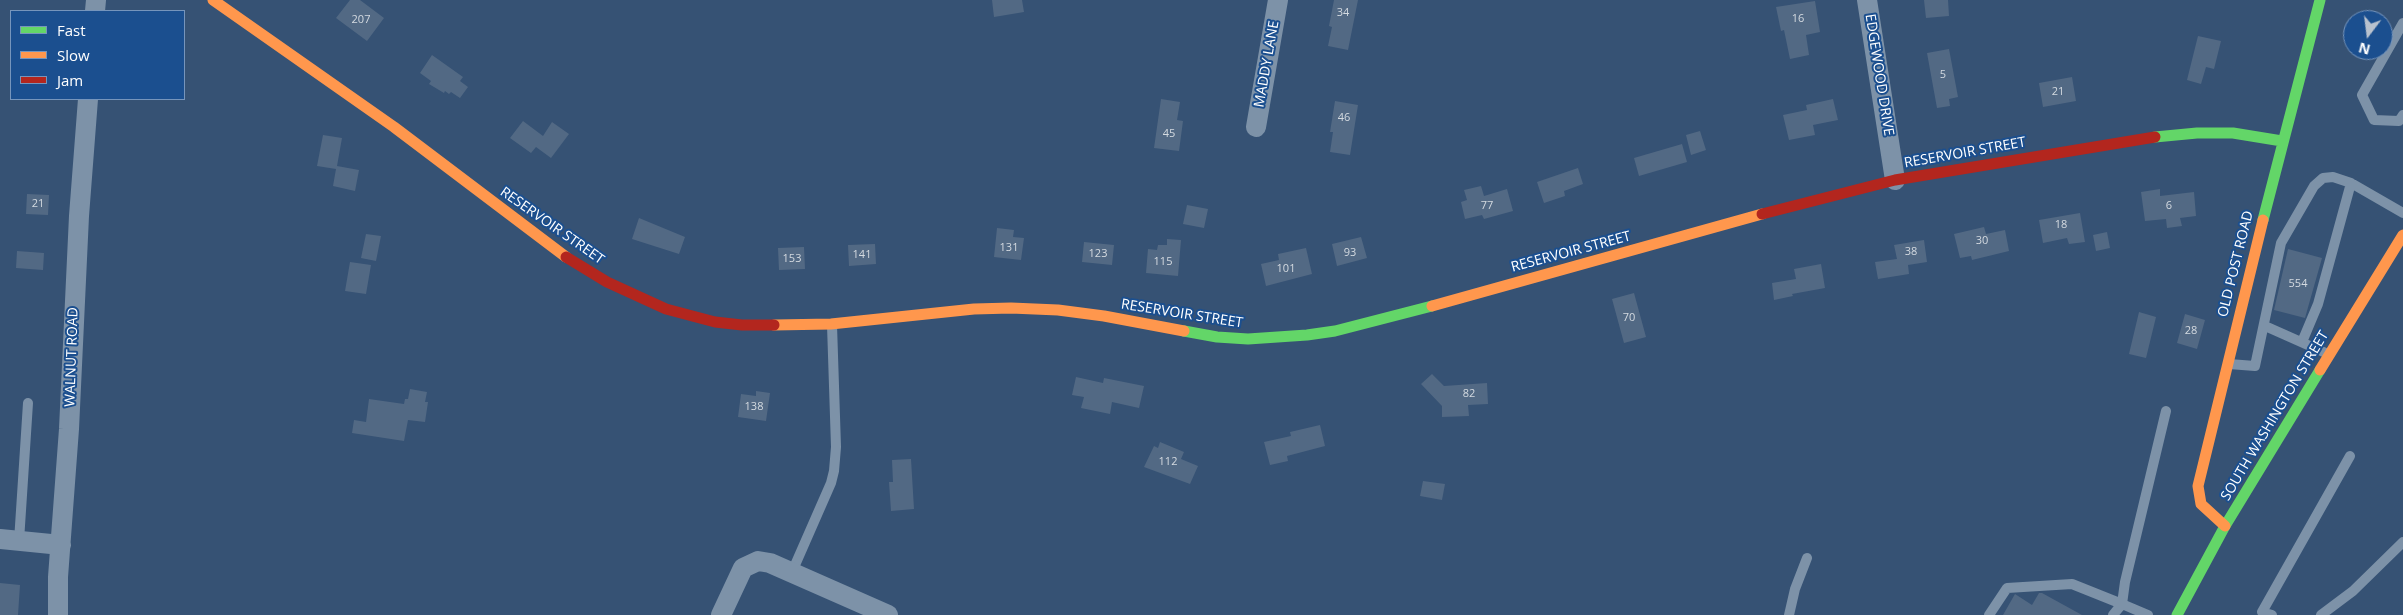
<!DOCTYPE html>
<style>
body{margin:0}
#map{position:relative;width:2403px;height:615px;overflow:hidden;background:#365274;font-family:"Open Sans",sans-serif}
canvas{display:block}
.legend{position:absolute;left:10px;top:10px;width:175px;height:90px;box-sizing:border-box;background:#1b4f8f;border:1px solid #7695bc;margin:0;padding:6px 9px;list-style:none;font-size:15px;color:#fff}
.legend li{display:flex;align-items:center;gap:10px;height:25px}
.legend b{width:25px;border:1px solid #7695bc}
.north{position:absolute;left:2343px;top:10px;width:50px;height:50px;box-sizing:border-box;background:#1b4f8f;border:1px solid #7695bc;border-radius:50%;rotate:195deg;font-size:14px;font-weight:700;line-height:20px;text-align:center;color:#fff}
.north::after{content:'';display:block;margin:auto;width:18px;height:22px;background:#b9c2ce;clip-path:polygon(50% 0,100% 100%,50% 72%,0 100%)}
</style>
<div id="map">
<canvas width="2403" height="615"></canvas>
<ul class="legend">
<li><b style="height:6px;background:#63d668"></b>Fast</li>
<li><b style="height:6px;background:#ff974d"></b>Slow</li>
<li><b style="height:6px;background:#b3261e"></b>Jam</li>
</ul>
<div class="north">N</div>
</div>
<script>
const g = document.querySelector('canvas').getContext('2d');
g.lineJoin = 'round';
function paint(path, color) {
  g.fillStyle = color;
  g.fill(path, 'evenodd');
}
function shape(rows) {
  const path = new Path2D();
  for (const r of rows) {
    path.moveTo(r[0], r[1]);
    for (let i = 2; i < r.length; i += 2) path.lineTo(r[i], r[i + 1]);
  }
  return path;
}
function stroke(path, color, width, dash) {
  g.strokeStyle = color;
  g.lineWidth = width;
  g.lineCap = dash ? 'butt' : 'round';
  g.setLineDash(dash || []);
  g.stroke(path);
}
function label(font, color, halo, rows, align = 'center') {
  g.font = font + ' "Open Sans",sans-serif';
  g.lineWidth = 4;
  g.setLineDash([]);
  g.textBaseline = 'middle';
  g.strokeStyle = halo;
  g.fillStyle = color;
  for (const [text, x, y, turn = 0] of rows) {
    g.save();
    g.translate(x, y);
    g.rotate((+turn || 0) * Math.PI / 180);
    g.textAlign = isNaN(turn) ? turn : align;
    if (halo) g.strokeText(text, 0, 0);
    g.fillText(text, 0, 0);
    g.restore();
  }
}
const building = shape([
 [350,0,360,0,384,18,367,41,336,18],
 [992,0,1022,0,1024,12,994,17],
 [1334,0,1358,0,1348,50,1328,46,1332,27,1329,26],
 [1924,0,1948,0,1949,16,1926,18],
 [1815,1,1820,32,1806,35,1809,55,1790,59,1784,30,1781,31,1776,7],
 [2198,36,2221,41,2214,69,2206,67,2201,84,2187,80],
 [1949,49,1958,97,1949,99,1950,106,1937,108,1927,53],
 [432,55,463,77,460,81,468,87,460,98,451,92,449,94,445,91,444,93,429,84,431,81,420,73],
 [2072,77,2076,101,2043,107,2039,83],
 [1161,99,1180,102,1177,120,1183,121,1179,151,1154,148],
 [1833,99,1838,120,1813,125,1815,135,1789,140,1783,115,1807,110,1806,105],
 [1335,101,1358,105,1350,155,1330,152,1333,132,1330,132],
 [523,121,543,136,552,122,569,134,551,158,536,147,531,153,510,138],
 [1700,131,1706,150,1691,155,1686,135],
 [323,135,342,138,337,166,359,170,355,191,333,186,336,169,317,166],
 [1682,144,1687,162,1639,176,1634,158],
 [1578,168,1583,184,1564,191,1565,196,1544,203,1537,182],
 [1481,186,1484,196,1507,189,1513,211,1484,219,1482,215,1465,219,1461,202,1467,200,1464,190],
 [2160,189,2160,196,2194,192,2196,216,2180,218,2182,226,2167,228,2166,219,2145,221,2141,192],
 [27,194,49,195,48,215,26,214],
 [1187,205,1208,209,1204,228,1183,224],
 [2080,213,2085,242,2069,244,2067,238,2043,243,2039,220],
 [639,218,685,237,679,254,632,239],
 [1984,227,1986,234,2005,230,2009,251,1972,260,1971,256,1960,258,1954,234],
 [997,228,1014,230,1013,237,1024,238,1021,260,994,257],
 [2107,232,2110,248,2096,251,2093,235],
 [366,234,381,236,376,261,361,258],
 [1361,237,1367,258,1337,266,1332,244],
 [1167,239,1181,240,1178,276,1146,273,1148,249,1157,250,1158,245,1167,245],
 [1924,240,1927,262,1908,265,1909,274,1878,279,1875,262,1897,259,1894,245],
 [1084,242,1114,245,1112,265,1082,262],
 [875,244,876,264,849,266,848,245],
 [804,247,805,269,779,270,778,248],
 [1306,248,1312,274,1266,286,1261,264,1279,260,1278,254],
 [2288,249,2322,258,2305,318,2274,310],
 [17,251,44,253,43,270,16,268],
 [350,262,371,265,366,294,345,291],
 [1821,264,1825,288,1792,294,1793,296,1774,300,1772,283,1796,279,1794,269],
 [1634,293,1646,337,1624,343,1612,299],
 [2139,312,2156,317,2146,358,2129,354],
 [2185,314,2205,320,2197,349,2177,343],
 [1432,374,1444,386,1487,383,1488,404,1468,405,1469,416,1442,417,1442,406,1421,384],
 [1076,377,1103,383,1104,378,1144,386,1139,408,1112,402,1110,414,1081,408,1084,397,1072,395],
 [410,389,427,392,425,402,428,402,425,422,408,420,404,441,352,433,354,420,366,422,369,399,404,404,405,399,408,399],
 [756,391,770,393,766,421,738,417,741,394,756,396],
 [1320,425,1325,446,1287,456,1288,461,1270,465,1264,442,1291,436,1290,432],
 [1160,442,1184,452,1181,459,1198,466,1190,484,1144,467,1154,446,1158,448],
 [911,459,914,509,891,511,889,482,893,482,892,460],
 [1423,481,1445,484,1442,500,1420,496],
 [0,583,20,585,18,615,0,615],
 [2039,593,2042,593,2082,615,2003,615,2015,594,2032,605]
]);
const lane = shape([
 [2403,23,2362,95,2374,120,2399,121,2403,115],
 [2265,326,2328,354],
 [2302,342,2318,304,2351,183],
 [2229,364,2255,366,2281,243,2314,186,2323,178,2333,177,2351,183,2403,213],
 [19,541,28,403],
 [792,572,831,483,834,471,836,447,832,325],
 [1789,615,1795,589,1807,558],
 [1989,615,2007,588,2072,584,2122,604,2125,582,2166,411],
 [2113,615,2122,604,2148,615],
 [2272,615,2262,612,2350,456],
 [2321,615,2353,591,2403,542]
]);
const street = shape([
 [1867,0,1895,180],
 [95,11,96,0],
 [1256,127,1278,0],
 [0,539,61,545],
 [58,615,58,577,69,429,79,216,88,99],
 [721,615,743,568,758,561,770,563,888,615]
]);
const fast = shape([
 [2155,137,2197,133,2233,133,2282,141],
 [2263,220,2320,0],
 [1184,331,1217,337,1248,339,1307,335,1335,331,1432,306],
 [2177,615,2225,526,2320,370]
]);
const slow = shape([
 [213,0,394,127,566,257],
 [1432,306,1762,214],
 [774,325,831,324,974,309,1011,308,1058,310,1104,316,1184,331],
 [2320,370,2403,235],
 [2225,526,2201,504,2198,486,2263,220]
]);
const jam = shape([
 [1762,214,1895,180,2155,137],
 [566,257,607,282,666,309,715,322,742,325,774,325]
]);
const numberNames = [
 ["34",1343,13],
 ["16",1798,19],
 ["207",361,20],
 ["5",1943,75],
 ["21",2058,92],
 ["46",1344,118],
 ["45",1169,134],
 ["21",38,204],
 ["77",1487,206],
 ["6",2169,206],
 ["18",2061,225],
 ["30",1982,241],
 ["131",1009,248],
 ["38",1911,252],
 ["93",1350,253],
 ["123",1098,254],
 ["141",862,255],
 ["153",792,259],
 ["115",1163,262],
 ["101",1286,269],
 ["554",2298,284],
 ["70",1629,318],
 ["28",2191,331],
 ["82",1469,394],
 ["138",754,407],
 ["112",1168,462]
];
const streetNames = [
 ["MADDY LANE",1267,64,-80],
 ["EDGEWOOD DRIVE",1879,75,81],
 ["RESERVOIR STREET",1965,153,-10],
 ["RESERVOIR STREET",552,226,35],
 ["RESERVOIR STREET",1571,252,-15],
 ["OLD POST ROAD",2236,264,-76],
 ["RESERVOIR STREET",1182,314,9],
 ["WALNUT ROAD",72,357,-88],
 ["SOUTH WASHINGTON STREET",2275,416,-59]
];
paint(building, '#526984');
stroke(lane, '#7d92a8', 10);
stroke(street, '#7d92a8', 20);
stroke(fast, '#63d668', 11);
stroke(slow, '#ff974d', 11);
stroke(jam, '#b3261e', 11);
label('11px', '#d4dae0', null, numberNames);
label('14px', '#fff', '#1b4f8f', streetNames);
</script>
